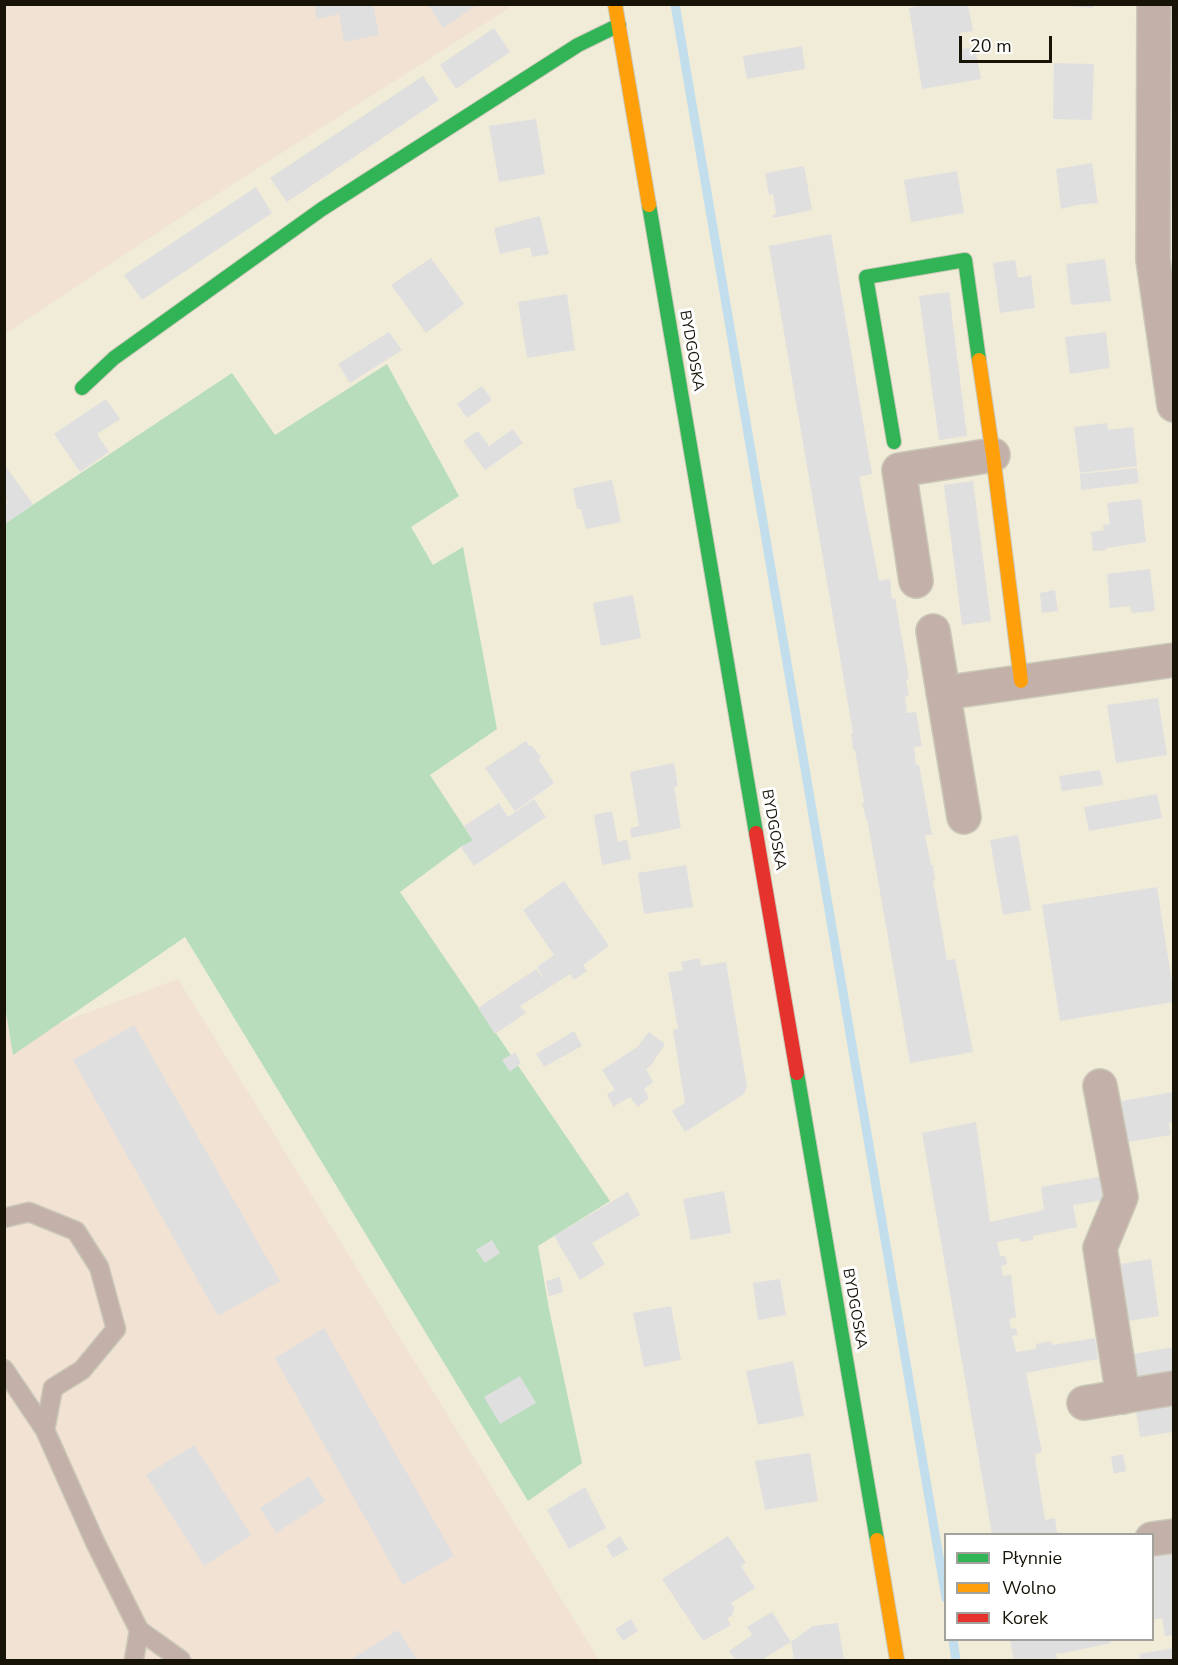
<!DOCTYPE html>
<meta charset="utf-8">
<style>
body{margin:0}
#map{position:relative;width:1178px;height:1665px;overflow:hidden;background:#f0ecd8;font-family:"Nunito Sans",sans-serif}
canvas{display:block}
.frame{position:absolute;inset:0;border:6px solid #171407;pointer-events:none}
.legend{position:absolute;left:944px;top:1533px;width:210px;height:108px;box-sizing:border-box;background:#fff;border:2px solid #a2a19c;margin:0;padding:8px 10px;list-style:none;font-size:18px;color:#171407}
.legend li{display:flex;align-items:center;gap:12px;height:30px}
.legend b{width:30px;border:2px solid #a2a19c}
.scale{position:absolute;left:959px;top:36px;width:93px;height:27px;box-sizing:border-box;border:3px solid #171407;border-top:0;padding-left:8px;font-size:18px;line-height:21px;white-space:nowrap;color:#171407;-webkit-text-stroke:4px #fff;paint-order:stroke}
</style>
<div id="map">
<canvas width="1178" height="1665"></canvas>
<div class="frame"></div>
<ul class="legend">
<li><b style="height:8px;background:#30b455"></b>Płynnie</li>
<li><b style="height:8px;background:#ff9f0a"></b>Wolno</li>
<li><b style="height:8px;background:#e5322d"></b>Korek</li>
</ul>
<div class="scale">20 m</div>
</div>
<script>
const g = document.querySelector('canvas').getContext('2d');
g.lineJoin = 'round';
function paint(path, color) {
  g.fillStyle = color;
  g.fill(path, 'evenodd');
}
function shape(rows) {
  const path = new Path2D();
  for (const r of rows) {
    path.moveTo(r[0], r[1]);
    for (let i = 2; i < r.length; i += 2) path.lineTo(r[i], r[i + 1]);
  }
  return path;
}
function stroke(path, color, width, dash) {
  g.strokeStyle = color;
  g.lineWidth = width;
  g.lineCap = dash ? 'butt' : 'round';
  g.setLineDash(dash || []);
  g.stroke(path);
}
function label(font, color, halo, rows, align = 'center') {
  g.font = font + ' "Nunito Sans",sans-serif';
  g.lineWidth = 6;
  g.setLineDash([]);
  g.textBaseline = 'middle';
  g.strokeStyle = halo;
  g.fillStyle = color;
  for (const [text, x, y, turn = 0] of rows) {
    g.save();
    g.translate(x, y);
    g.rotate((+turn || 0) * Math.PI / 180);
    g.textAlign = isNaN(turn) ? turn : align;
    if (halo) g.strokeText(text, 0, 0);
    g.fillText(text, 0, 0);
    g.restore();
  }
}
const industrial = shape([
 [5,5,508,5,509,8,189,212,5,334],
 [4,949,57,1024,178,979,599,1660,5,1660]
]);
const green = shape([
 [387,364,459,496,411,527,433,565,463,547,497,729,430,775,474,842,462,846,400,892,610,1201,538,1246,549,1309,582,1463,528,1501,185,937,13,1055,4,1000,4,524,232,373,275,435]
]);
const stream = shape([
 [675,4,946,1598],
 [953,1640,956,1660]
]);
const building = shape([
 [314,4,373,4,379,35,344,42,339,14,317,19],
 [428,4,478,4,443,28],
 [930,4,968,4,973,31,960,33,963,49,975,47,981,79,922,89,909,8],
 [1069,4,1093,4,1093,8,1069,6],
 [494,28,510,52,456,89,440,65],
 [802,46,805,69,747,79,743,56],
 [1054,63,1094,64,1092,120,1053,119],
 [423,76,439,100,287,202,270,178],
 [536,119,545,174,499,182,489,126],
 [1092,163,1098,203,1076,205,1061,209,1056,169],
 [804,166,812,210,773,218,773,215,776,214,773,194,769,195,765,173],
 [957,171,964,213,911,222,904,180],
 [256,187,272,213,142,300,124,275],
 [540,216,549,254,532,257,530,247,500,254,494,228],
 [831,234,872,474,859,477,879,581,890,579,892,599,895,598,909,679,906,680,909,695,905,697,907,713,916,712,922,746,914,747,916,765,919,765,932,835,925,835,931,865,933,865,935,880,933,881,947,960,955,959,973,1052,910,1063,867,818,866,819,862,803,864,802,855,750,853,750,851,733,853,733,769,246],
 [431,258,464,304,426,333,391,285],
 [1105,259,1111,301,1071,305,1066,264],
 [1015,260,1018,278,1031,275,1035,308,1000,313,993,263],
 [949,292,967,436,939,440,919,296],
 [567,294,575,350,527,358,518,302],
 [389,332,402,350,350,383,338,364],
 [1106,332,1110,368,1070,374,1065,337],
 [482,386,492,400,467,418,457,404],
 [106,399,120,419,97,434,109,452,80,472,54,434],
 [1107,423,1108,430,1133,427,1137,466,1080,473,1074,427],
 [513,429,523,443,485,470,463,441,478,431,489,446],
 [4,464,33,504,4,525,4,505,8,503,4,498],
 [1137,468,1139,483,1081,490,1080,474],
 [612,480,621,522,586,529,581,509,577,509,573,488],
 [973,481,991,621,962,625,944,485],
 [1141,499,1146,542,1106,548,1106,550,1093,551,1091,532,1104,530,1103,525,1110,524,1107,503],
 [1150,569,1155,611,1132,613,1130,606,1110,608,1107,574],
 [1055,590,1058,611,1042,613,1040,593],
 [633,595,641,638,601,646,593,603],
 [1158,698,1167,755,1116,763,1107,705],
 [526,741,529,746,532,746,541,757,539,760,554,783,515,811,485,768],
 [674,763,678,786,674,787,681,828,631,838,630,828,639,826,630,772],
 [1100,770,1103,785,1062,791,1059,776],
 [1157,794,1162,818,1089,831,1084,807],
 [534,799,546,817,474,866,461,847,473,840,464,826,499,803,508,817],
 [612,811,618,842,627,840,631,859,602,865,594,815],
 [1018,835,1031,910,1003,915,990,840],
 [686,865,693,907,644,914,638,873],
 [564,881,609,946,583,965,587,971,574,980,570,974,520,1006,526,1013,495,1034,478,1008,536,969,546,981,537,967,554,955,523,910],
 [1157,887,1173,989,1173,1002,1060,1021,1042,905],
 [700,958,701,966,726,962,747,1087,744,1094,685,1132,672,1111,685,1103,673,1030,678,1029,668,973,683,970,681,962],
 [134,1025,280,1281,218,1316,73,1060],
 [574,1031,582,1046,544,1067,536,1054],
 [649,1032,665,1044,650,1067,646,1069,653,1082,644,1089,649,1098,638,1107,630,1097,613,1107,607,1094,615,1090,602,1070,637,1047],
 [515,1052,521,1063,510,1072,502,1060],
 [1173,1092,1173,1122,1169,1123,1171,1135,1121,1143,1115,1102],
 [976,1122,990,1222,1044,1210,1041,1187,1105,1176,1110,1199,1073,1205,1077,1227,1033,1236,1033,1240,1020,1242,1019,1238,997,1242,1000,1256,1005,1256,1007,1264,1001,1266,1003,1276,1011,1275,1016,1317,1009,1319,1011,1329,1016,1328,1018,1335,1012,1336,1016,1352,1036,1349,1036,1344,1051,1341,1052,1345,1095,1338,1098,1359,1026,1373,1042,1452,1035,1454,1036,1458,1035,1459,1045,1520,1055,1518,1057,1533,1061,1532,1061,1534,992,1534,922,1133],
 [724,1191,731,1233,691,1240,683,1199],
 [628,1192,640,1215,592,1243,605,1264,580,1280,554,1236],
 [492,1240,500,1253,485,1263,476,1250],
 [1151,1259,1159,1316,1129,1321,1121,1264],
 [560,1277,563,1292,549,1296,546,1281],
 [780,1279,786,1315,758,1320,753,1283],
 [671,1306,681,1360,644,1367,633,1313],
 [324,1328,454,1556,403,1585,275,1358],
 [1173,1347,1173,1373,1132,1380,1128,1355],
 [793,1361,804,1416,758,1425,746,1371],
 [520,1376,536,1403,500,1424,484,1397],
 [1173,1404,1173,1432,1140,1437,1136,1410],
 [194,1445,251,1535,204,1566,146,1475],
 [810,1453,818,1501,765,1510,755,1461],
 [1123,1454,1126,1471,1114,1474,1111,1457],
 [309,1476,325,1501,276,1533,260,1508],
 [585,1487,606,1528,569,1549,547,1510],
 [620,1536,628,1549,613,1558,606,1546],
 [728,1536,746,1563,741,1566,755,1588,731,1603,734,1608,732,1616,727,1618,731,1625,703,1641,662,1579],
 [1173,1552,1173,1596,1172,1596,1173,1610,1173,1635,1165,1636,1162,1618,1152,1620,1152,1555],
 [772,1612,791,1642,813,1626,838,1623,844,1660,794,1660,791,1642,761,1660,736,1660,729,1651,752,1635,747,1627],
 [631,1619,638,1631,623,1641,615,1629],
 [398,1630,418,1660,350,1660],
 [1010,1640,1110,1640,1111,1643,1059,1654,1056,1653,1057,1660,1014,1660],
 [1173,1648,1173,1660,1140,1660,1139,1654]
]);
const lane = shape([
 [4,1218,29,1212,76,1231,99,1267,116,1329,82,1370,53,1388,45,1430],
 [4,1369,45,1430,95,1542,139,1630,134,1660],
 [139,1630,181,1660]
]);
const street = shape([
 [1154,4,1153,260,1174,405],
 [916,581,899,470,993,455],
 [933,631,964,817],
 [943,693,1174,660],
 [1100,1086,1121,1197,1100,1248,1123,1397],
 [1084,1403,1174,1388],
 [1152,1539,1174,1536]
]);
const fast = shape([
 [649,205,756,833],
 [82,388,114,358,322,209,578,45,619,25],
 [894,442,866,277,965,260,979,360],
 [797,1073,877,1540]
]);
const slow = shape([
 [615,4,649,205],
 [979,360,993,455,1021,681],
 [877,1540,897,1660]
]);
const jam = shape([
 [756,833,797,1073]
]);
const streetNames = [
 ["BYDGOSKA",691,351,80],
 ["BYDGOSKA",773,830,80],
 ["BYDGOSKA",854,1309,80]
];
paint(industrial, '#f1e2d3');
paint(green, '#b7ddbc');
stroke(stream, '#c2ddec', 9);
paint(building, '#e0dfe0');
stroke(lane, '#cbc8b8', 21);
stroke(street, '#cbc8b8', 36);
stroke(fast, '#cbc8b8', 16);
stroke(slow, '#cbc8b8', 16);
stroke(jam, '#cbc8b8', 16);
stroke(lane, '#c2b0a9', 18);
stroke(street, '#c2b0a9', 33);
stroke(fast, '#30b455', 14);
stroke(slow, '#ff9f0a', 14);
stroke(jam, '#e5322d', 14);
label('15px', '#171407', '#fff', streetNames);
</script>
